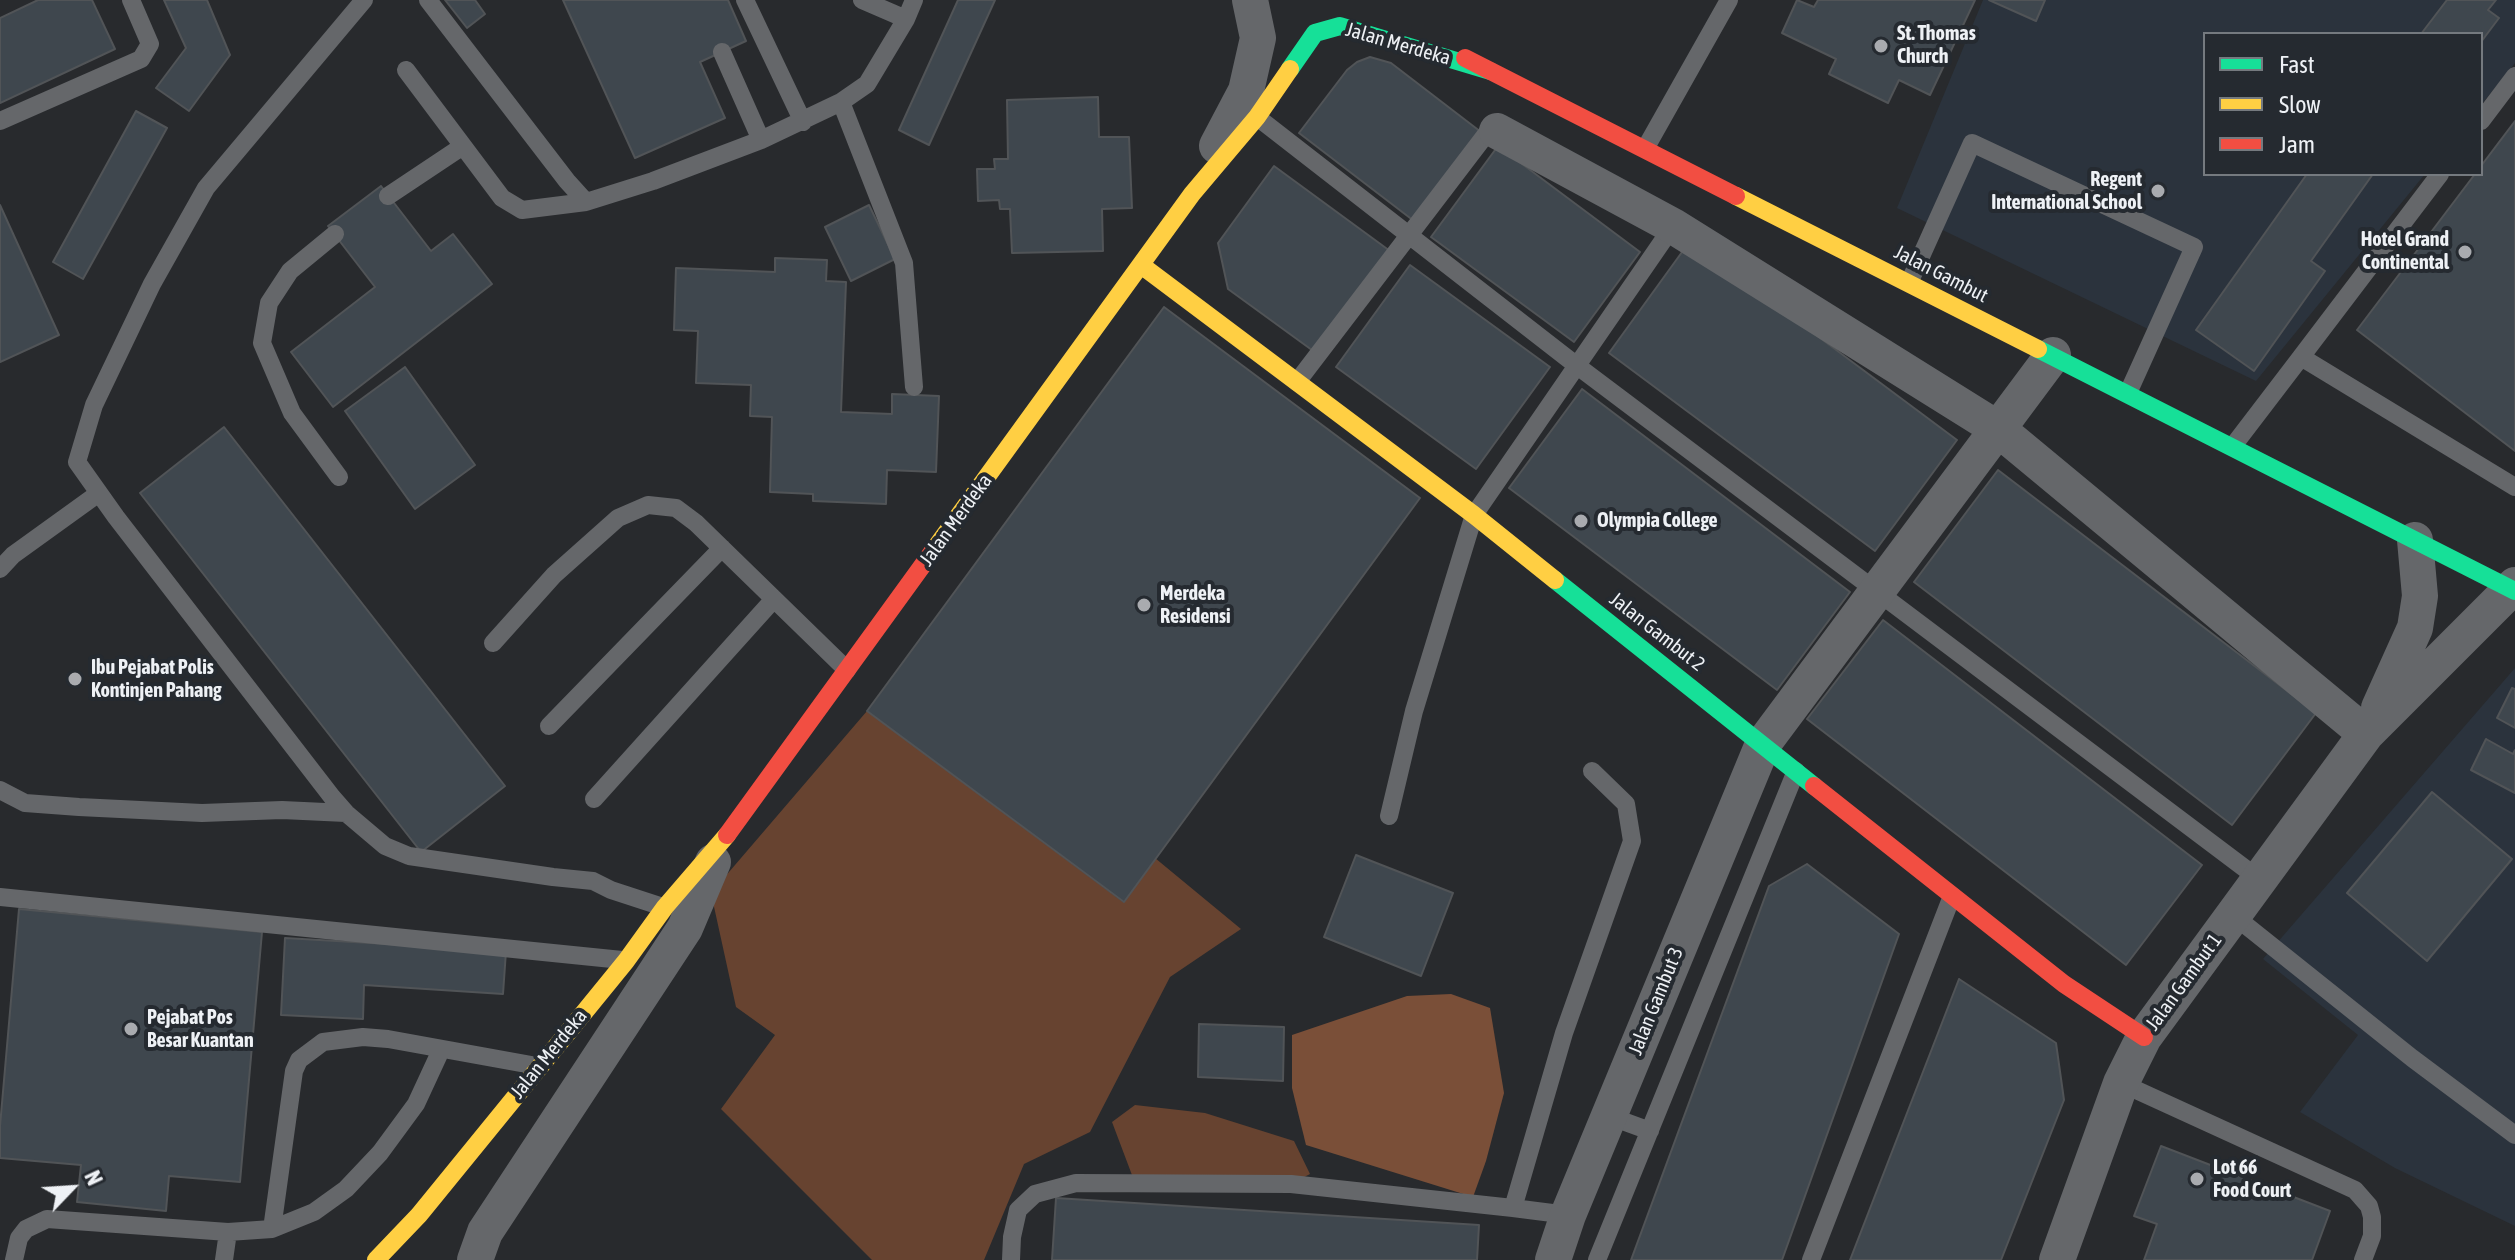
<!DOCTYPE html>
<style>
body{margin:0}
#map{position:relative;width:2515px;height:1260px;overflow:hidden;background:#282a2d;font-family:"Asap Condensed",sans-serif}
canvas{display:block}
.legend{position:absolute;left:2203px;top:32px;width:280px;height:144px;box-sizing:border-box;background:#252a30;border:2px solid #757a7f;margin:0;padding:10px 14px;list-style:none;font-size:24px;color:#eef1f5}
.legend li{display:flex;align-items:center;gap:16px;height:40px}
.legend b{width:40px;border:2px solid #757a7f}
.north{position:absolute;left:32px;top:1148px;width:80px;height:80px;-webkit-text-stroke:6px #252a30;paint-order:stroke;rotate:65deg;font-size:22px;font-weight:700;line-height:32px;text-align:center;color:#eef1f5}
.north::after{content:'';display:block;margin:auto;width:28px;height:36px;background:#eef1f5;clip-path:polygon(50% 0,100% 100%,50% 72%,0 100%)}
</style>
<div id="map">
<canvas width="2515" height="1260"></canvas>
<ul class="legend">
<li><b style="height:10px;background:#16e098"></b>Fast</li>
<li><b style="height:10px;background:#ffcf43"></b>Slow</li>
<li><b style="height:10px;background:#f24e42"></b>Jam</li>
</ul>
<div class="north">N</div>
</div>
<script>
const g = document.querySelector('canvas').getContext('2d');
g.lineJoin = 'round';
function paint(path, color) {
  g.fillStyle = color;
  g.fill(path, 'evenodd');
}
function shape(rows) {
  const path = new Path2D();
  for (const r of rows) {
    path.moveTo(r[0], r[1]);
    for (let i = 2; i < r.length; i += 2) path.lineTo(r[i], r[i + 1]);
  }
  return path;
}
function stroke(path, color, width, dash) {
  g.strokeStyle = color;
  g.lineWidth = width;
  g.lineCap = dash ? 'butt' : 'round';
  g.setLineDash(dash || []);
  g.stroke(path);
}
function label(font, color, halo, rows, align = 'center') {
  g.font = font + ' "Asap Condensed",sans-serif';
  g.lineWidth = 8;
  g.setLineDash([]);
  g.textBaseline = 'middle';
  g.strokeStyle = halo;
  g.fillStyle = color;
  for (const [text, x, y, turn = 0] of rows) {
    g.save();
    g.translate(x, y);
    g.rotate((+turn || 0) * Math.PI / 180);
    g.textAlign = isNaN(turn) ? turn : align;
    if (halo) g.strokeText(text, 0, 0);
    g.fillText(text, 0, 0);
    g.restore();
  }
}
const built = shape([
 [1983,0,2515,0,2515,63,2481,105,2481,34,2205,34,2205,174,2425,174,2256,381,1897,208],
 [2515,668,2515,1226,2395,1168,2300,1112,2358,1035,2263,959]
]);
const green = shape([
 [867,711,1123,902,1155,858,1241,929,1170,977,1090,1132,1024,1164,984,1260,872,1260,721,1109,775,1035,736,1007,711,893],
 [1135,1105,1205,1113,1294,1141,1310,1174,1291,1184,1135,1183,1112,1122]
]);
const forest = shape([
 [1451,994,1490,1008,1504,1093,1486,1161,1473,1197,1306,1145,1292,1088,1292,1035,1407,996]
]);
const building = shape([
 [38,0,92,0,115,49,0,103,0,18,38,0],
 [164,0,207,0,230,55,189,111,156,88,186,48,164,0],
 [445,0,475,0,485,14,467,28,445,0],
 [563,0,728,0,746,41,700,62,725,118,635,158,563,0],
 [958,0,995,0,929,145,899,130,958,0],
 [1797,0,1814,7,1818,0,1975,0,1930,95,1899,80,1888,103,1829,74,1836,59,1782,33,1797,0],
 [1989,0,2045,0,2036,21,1989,0],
 [2447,0,2496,0,2488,10,2499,18,2481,42,2481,34,2421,34,2447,0],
 [1370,57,1391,63,1481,132,1414,221,1299,133,1347,70,1357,62,1370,57],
 [1098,97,1099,137,1129,137,1132,208,1102,209,1103,251,1012,253,1010,209,1000,209,999,200,978,201,977,169,995,169,994,159,1008,159,1007,100,1098,97],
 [136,111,167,128,83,279,53,262,136,111],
 [2515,121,2515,451,2357,330,2475,174,2481,174,2481,166,2515,121],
 [1498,146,1640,252,1574,342,1431,237,1498,146],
 [1274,166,1390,251,1316,353,1228,289,1218,243,1274,166],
 [2307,174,2373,174,2311,261,2325,271,2254,371,2196,330,2307,174],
 [381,186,431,251,453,234,492,284,333,407,291,352,375,287,328,226,381,186],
 [0,205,59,335,0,362,0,205],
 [869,205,895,259,851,281,825,227,869,205],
 [1690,241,1957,440,1875,551,1609,353,1690,241],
 [775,258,827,260,826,281,846,282,841,412,892,414,892,394,939,396,936,472,887,470,886,504,813,501,813,494,770,492,772,417,750,416,751,385,696,383,698,331,674,330,676,268,775,272,775,258],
 [1410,265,1550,367,1476,469,1336,367,1410,265],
 [1164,307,1420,498,1124,902,867,711,1164,307],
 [405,367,475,465,415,509,345,411,405,367],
 [1582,389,1850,592,1777,690,1509,488,1582,389],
 [224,427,505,786,421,852,140,493,224,427],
 [1998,470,2316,713,2232,825,1914,582,1998,470],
 [1883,620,2202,865,2126,965,1807,719,1883,620],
 [2512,688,2515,689,2515,728,2497,718,2512,688],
 [2486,739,2513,754,2515,750,2515,793,2471,770,2486,739],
 [2432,792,2512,859,2427,961,2347,893,2432,792],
 [1356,855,1453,893,1421,976,1324,937,1356,855],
 [1807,864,1899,934,1782,1260,1631,1260,1769,886,1807,864],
 [19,909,262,932,240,1182,169,1176,166,1211,77,1202,81,1165,0,1158,0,1126,19,909],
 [285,938,506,951,503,994,364,985,363,1019,281,1015,285,938],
 [1959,979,2056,1043,2064,1100,2001,1260,1850,1260,1959,979],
 [1199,1024,1284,1027,1283,1081,1198,1077,1199,1024],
 [2161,1146,2330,1211,2312,1260,2144,1260,2157,1224,2134,1216,2161,1146],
 [1056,1198,1479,1225,1477,1260,1052,1260,1056,1198]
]);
const lane = shape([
 [364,0,206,188,152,284,94,405,77,462,116,517,332,797,346,813,385,846,409,856,553,877,593,881,611,890,663,907],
 [428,0,567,181,586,202,653,181,761,140,841,102,867,84,906,19,914,0],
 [745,0,803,122],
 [862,0,906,19],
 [722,52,761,140],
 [406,70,502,198,522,210,586,202],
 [841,102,904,263,914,387],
 [1257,117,1576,365,2259,879],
 [0,121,141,59,150,44,131,0],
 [2481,121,2515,76],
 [1645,149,1729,0],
 [388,196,463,146],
 [335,234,290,271,269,303,262,343,292,413,339,477],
 [1909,283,1972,143,2194,247,2128,393],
 [2301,357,2440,174],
 [1297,382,1487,133,1497,131],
 [2233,446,2301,357,2515,487],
 [0,569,13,555,99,493],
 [493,643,554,575,618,518,648,505,676,508,696,523,847,670],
 [549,726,722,548],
 [0,790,25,803,79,807,202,813,282,810,346,813],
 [594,799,774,599],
 [1389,816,1414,711,1474,515,1673,226],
 [0,897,622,960],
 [2233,915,2412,1058,2515,1135],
 [2121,1083,2355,1190,2369,1206,2372,1217,2372,1236,2363,1260],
 [1609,1116,1650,1131],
 [1568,1215,1513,1208,1564,1033,1632,841,1626,804,1592,771],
 [272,1229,294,1071,299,1060,323,1042,363,1037,388,1039,537,1066],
 [228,1232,272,1229,314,1212,346,1189,380,1153,416,1104,441,1050],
 [14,1260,19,1238,26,1229,47,1219,228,1232,224,1260],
 [1011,1260,1012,1237,1018,1210,1035,1194,1076,1183,1291,1184,1513,1208],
 [1597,1260,1796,771],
 [1811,1260,1952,896]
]);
const street = shape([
 [1497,131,1673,226,1998,429,2366,734],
 [1217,146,1246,91,1258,38,1250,0],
 [2379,708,2415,628,2420,596,2415,540],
 [475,1260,485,1232,685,928,713,862],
 [1553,1260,1568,1215,1763,744,2053,355],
 [2057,1260,2121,1083,2144,1037,2366,734,2515,585]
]);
const fast = shape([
 [1290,69,1315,33,1340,26,1490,71],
 [2038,349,2515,591],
 [1555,580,1814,786]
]);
const slow = shape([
 [1736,196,2038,349],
 [1141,265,1474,515,1555,580],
 [933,551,1192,194,1257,117,1290,69],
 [376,1260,419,1215,626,961,665,907,727,835]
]);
const jam = shape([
 [1465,58,1736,196],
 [1814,786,2064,984,2144,1037],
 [727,835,933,551]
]);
const markers = [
 [1881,46,8,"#a9abaf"],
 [2158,191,8,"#a9abaf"],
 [2465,252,8,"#a9abaf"],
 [1581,521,8,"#a9abaf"],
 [1144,605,8,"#a9abaf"],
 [75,679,8,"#a9abaf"],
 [131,1029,8,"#a9abaf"],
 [2197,1179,8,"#a9abaf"]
];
const poiNames = [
 ["St. Thomas",1897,34],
 ["Church",1897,57],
 ["Regent",2142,180,"right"],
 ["International School",2142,203,"right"],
 ["Hotel Grand",2449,240,"right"],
 ["Continental",2449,263,"right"],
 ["Olympia College",1597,521],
 ["Merdeka",1160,594],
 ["Residensi",1160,617],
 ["Ibu Pejabat Polis",91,668],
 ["Kontinjen Pahang",91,691],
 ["Pejabat Pos",147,1018],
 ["Besar Kuantan",147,1041],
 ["Lot 66",2213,1168],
 ["Food Court",2213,1191]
];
const streetNames = [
 ["Jalan Merdeka",1398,44,16],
 ["Jalan Gambut",1941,274,27],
 ["Jalan Merdeka",956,520,-54],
 ["Jalan Gambut 2",1657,632,38],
 ["Jalan Gambut 1",2184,982,-54],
 ["Jalan Gambut 3",1656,1001,-68],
 ["Jalan Merdeka",549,1054,-51]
];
paint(built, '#2b333d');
paint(green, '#674330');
paint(forest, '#7a4f38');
paint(building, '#3f474e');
stroke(building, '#515457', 2);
stroke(lane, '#65676a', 18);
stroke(street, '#65676a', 36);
stroke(fast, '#16e098', 18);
stroke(slow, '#ffcf43', 18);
stroke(jam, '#f24e42', 18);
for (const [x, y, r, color] of markers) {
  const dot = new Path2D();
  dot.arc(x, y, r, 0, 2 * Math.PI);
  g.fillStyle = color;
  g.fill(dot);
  stroke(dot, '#252a30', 3);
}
label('bold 20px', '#eef1f5', '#252a30', poiNames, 'left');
label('20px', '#eef1f5', '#252a30', streetNames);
</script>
